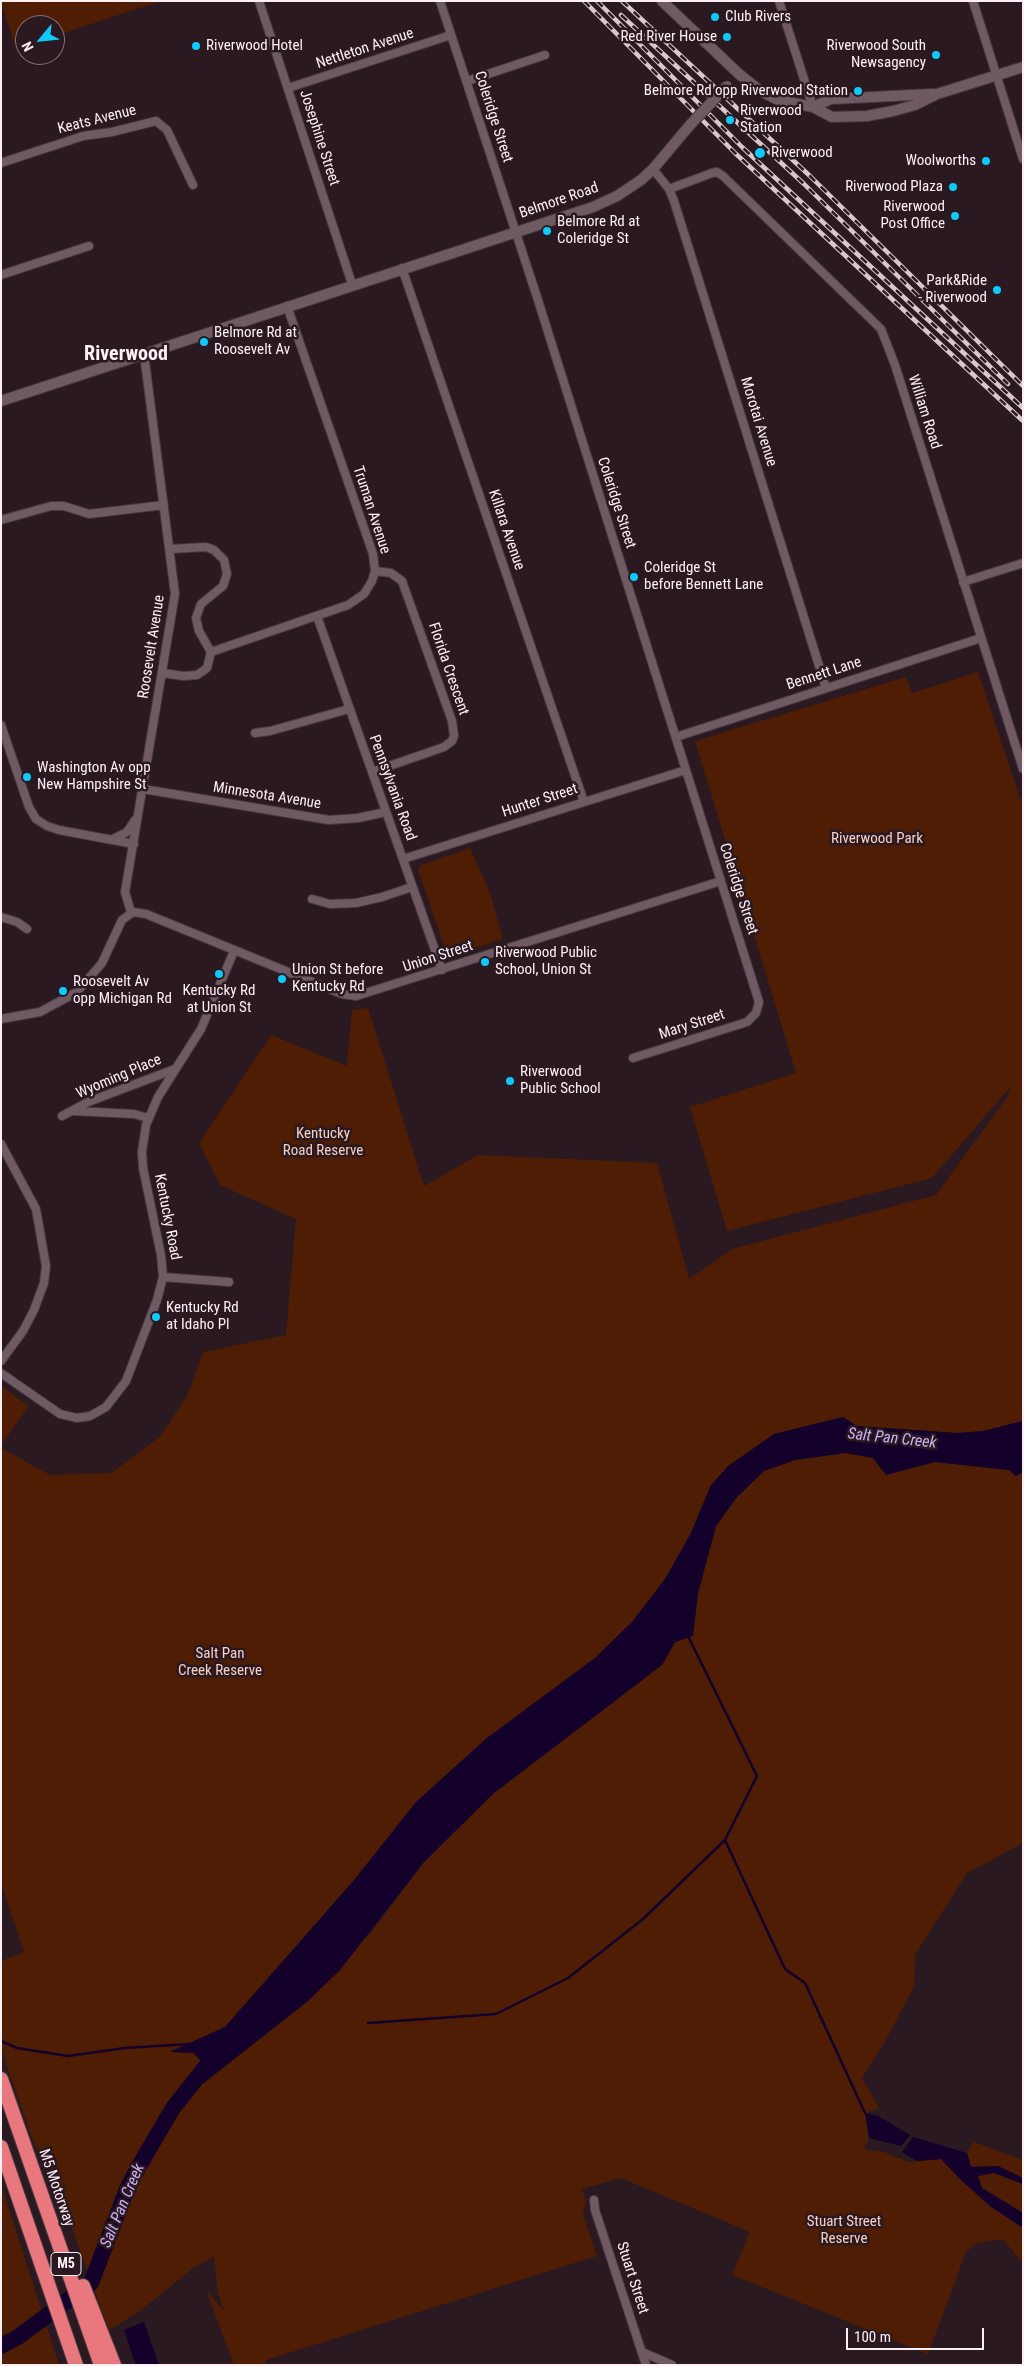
<!DOCTYPE html>
<style>
body{margin:0}
#map{position:relative;width:1024px;height:2366px;overflow:hidden;background:#2b1921;font-family:"Roboto Condensed",sans-serif}
canvas{display:block}
.frame{position:absolute;inset:0;border:2px solid #fdf0f5;pointer-events:none}
.north{position:absolute;left:15px;top:15px;width:50px;height:50px;box-sizing:border-box;background:#2b1921;border:1px solid #7f6f76;border-radius:50%;rotate:242deg;font-size:14px;font-weight:700;line-height:20px;text-align:center;color:#fdf0f5}
.north::after{content:'';display:block;margin:auto;width:18px;height:22px;background:#0dcafa;clip-path:polygon(50% 0,100% 100%,50% 72%,0 100%)}
.scale{position:absolute;left:846px;top:2328px;width:138px;height:22px;box-sizing:border-box;border:2px solid #fdf0f5;border-top:0;padding-left:6px;font-size:15px;line-height:18px;white-space:nowrap;color:#fdf0f5;-webkit-text-stroke:4px #2b1921;paint-order:stroke}
</style>
<div id="map">
<canvas width="1024" height="2366"></canvas>
<div class="frame"></div>
<div class="north">N</div>
<div class="scale">100 m</div>
</div>
<script>
const g = document.querySelector('canvas').getContext('2d');
g.lineJoin = 'round';
function paint(path, color) {
  g.fillStyle = color;
  g.fill(path, 'evenodd');
}
function shape(rows) {
  const path = new Path2D();
  for (const r of rows) {
    path.moveTo(r[0], r[1]);
    for (let i = 2; i < r.length; i += 2) path.lineTo(r[i], r[i + 1]);
  }
  return path;
}
function stroke(path, color, width, dash) {
  g.strokeStyle = color;
  g.lineWidth = width;
  g.lineCap = dash ? 'butt' : 'round';
  g.setLineDash(dash || []);
  g.stroke(path);
}
function label(font, color, halo, rows, align = 'center') {
  g.font = font + ' "Roboto Condensed",sans-serif';
  g.lineWidth = 5;
  g.setLineDash([]);
  g.textBaseline = 'middle';
  g.strokeStyle = halo;
  g.fillStyle = color;
  for (const [text, x, y, turn = 0] of rows) {
    g.save();
    g.translate(x, y);
    g.rotate((+turn || 0) * Math.PI / 180);
    g.textAlign = isNaN(turn) ? turn : align;
    if (halo) g.strokeText(text, 0, 0);
    g.fillText(text, 0, 0);
    g.restore();
  }
}
const green = shape([
 [1,1,161,1,55,36,55,25,25,25,25,46,16,49],
 [978,672,1023,807,1023,1421,983,1431,957,1433,857,1426,843,1417,774,1434,711,1485,690,1535,665,1579,632,1622,595,1658,487,1738,416,1802,355,1879,225,2027,171,2051,194,2053,206,2068,201,2085,371,1933,424,1862,494,1793,662,1665,675,1642,693,1636,698,1593,716,1526,737,1497,764,1471,795,1460,845,1453,873,1458,886,1474,935,1462,1009,1470,1016,1476,1023,1472,1023,1843,967,1873,915,1955,914,1987,883,2045,862,2078,879,2108,865,2114,869,2138,864,2149,884,2152,909,2162,941,2159,961,2180,990,2206,1023,2228,1023,2264,1003,2239,977,2243,966,2252,928,2354,732,2275,750,2232,621,2178,582,2189,586,2201,583,2214,597,2256,266,2360,267,2365,234,2365,206,2290,224,2311,218,2293,214,2256,192,2269,140,2311,109,2330,52,2174,34,2143,1,2049,1,1961,24,1952,1,1883,1,1448,50,1475,111,1473,160,1437,188,1394,203,1352,286,1335,296,1219,220,1185,199,1143,271,1035,347,1066,352,1010,368,1008,424,1186,478,1155,657,1163,689,1279,732,1249,936,1195,1008,1096,1011,1086,932,1178,727,1231,690,1107,796,1073,695,741,906,677,912,693],
 [470,848,490,893,503,939,453,955,446,951,418,870,421,865],
 [1,1386,29,1406,1,1445],
 [974,2142,1023,2160,1023,2178,998,2166,971,2167,967,2153],
 [994,2173,1023,2184,1023,2213,982,2188,978,2176],
 [1,2184,49,2334,59,2365,1,2365]
]);
const water = shape([
 [843,1417,857,1426,957,1433,983,1431,1023,1421,1023,1472,1016,1476,1009,1470,935,1462,886,1475,873,1458,845,1453,795,1460,764,1471,737,1497,716,1526,698,1593,693,1636,675,1642,662,1665,494,1793,424,1862,340,1970,308,2001,200,2086,206,2068,194,2053,170,2052,225,2027,355,1879,416,1802,487,1738,595,1658,632,1622,665,1579,690,1535,711,1485,728,1466,774,1434],
 [865,2113,876,2115,910,2135,901,2146,869,2138],
 [913,2137,967,2153,971,2167,998,2166,1023,2178,1023,2184,994,2173,978,2176,982,2188,1023,2213,1023,2228,990,2206,961,2180,941,2159,917,2161,902,2152],
 [144,2322,159,2365,136,2365,134,2360,124,2330]
]);
const stream = shape([
 [725,1840,785,1969,805,1983,865,2113],
 [368,2023,496,2014,568,1978,643,1919,725,1840,757,1776,688,1636],
 [1,2041,17,2048,68,2056,125,2048,189,2044]
]);
const river = shape([
 [1,2346,18,2337,91,2283,127,2189,139,2166,173,2108,219,2050]
]);
const street = shape([
 [259,1,352,284],
 [440,1,537,297,759,1002,756,1013,747,1022,633,1058],
 [779,1,813,107],
 [973,1,1023,159],
 [467,81,545,55],
 [288,88,451,35],
 [1,163,83,136,112,132,156,121,167,130,193,185],
 [653,169,669,189,674,201,826,688],
 [669,189,712,173,717,172,723,176,881,329,895,365,1023,769],
 [402,268,584,802],
 [1,275,89,246],
 [1,520,51,506,64,506,89,514,164,505],
 [170,549,206,547,214,550,224,560,227,574,223,586,201,604,196,618,199,631,211,652,348,605,364,594,372,581,375,571,373,554,287,306],
 [963,582,1023,563],
 [317,616,442,970],
 [163,673,183,676,197,675,207,668,211,652],
 [1,725,29,807,36,819,47,826,59,830,134,844],
 [255,733,270,731,349,709],
 [676,737,981,638],
 [372,772,444,747,452,741,454,736,452,721,402,581,391,573,375,571],
 [143,789,329,820,358,818,386,812],
 [113,839,127,832,135,820],
 [403,859,686,770],
 [312,899,330,904,356,903,382,897,412,887],
 [131,912,125,892,175,594,144,354],
 [1,917,17,922,27,929],
 [1,1019,40,1012,77,992,102,963,122,920,133,912,146,914,342,994,356,996,721,881],
 [74,1111,134,1114,148,1118],
 [62,1116,88,1102,175,1069],
 [1,1144,36,1209,46,1266,44,1283,34,1310,23,1331,1,1361],
 [163,1277,229,1282],
 [1,1373,60,1414,77,1418,90,1416,106,1407,126,1381,157,1300,163,1277,161,1255,143,1168,142,1152,146,1125,158,1097,201,1029,234,951],
 [594,2200,595,2210,646,2365],
 [642,2352,672,2365]
]);
const secondary = shape([
 [662,1,739,74,759,90,778,100,813,107,832,117,867,116,893,111,915,105,937,94,1023,67],
 [813,107,831,99,933,94],
 [1,401,593,207,617,196,641,180,653,169,690,125]
]);
const highway = shape([
 [1,2079,101,2365],
 [1,2147,76,2365],
 [83,2286,114,2365]
]);
const rail = shape([
 [584,1,735,153,1023,421],
 [597,1,742,147,1023,408],
 [622,1,810,176,1023,386],
 [621,15,804,184,1008,384]
]);
const secondaryBridge = shape([
 [690,125,727,86]
]);
const markers = [
 [715,17,5,"#0dcafa"],
 [727,37,5,"#0dcafa"],
 [196,46,5,"#0dcafa"],
 [936,55,5,"#0dcafa"],
 [858,91,5,"#0dcafa"],
 [730,120,5,"#0dcafa"],
 [760,153,6,"#0dcafa"],
 [986,161,5,"#0dcafa"],
 [953,187,5,"#0dcafa"],
 [955,216,5,"#0dcafa"],
 [547,231,5,"#0dcafa"],
 [997,290,5,"#0dcafa"],
 [204,342,5,"#0dcafa"],
 [634,577,5,"#0dcafa"],
 [27,777,5,"#0dcafa"],
 [485,962,5,"#0dcafa"],
 [219,974,5,"#0dcafa"],
 [282,979,5,"#0dcafa"],
 [63,991,5,"#0dcafa"],
 [510,1081,5,"#0dcafa"],
 [156,1317,5,"#0dcafa"]
];
const shields = [
 [66,2264,30]
];
const shieldNames = [
 ["M5",66,2264]
];
const poiNames = [
 ["Club Rivers",725,17],
 ["Red River House",717,37,"right"],
 ["Riverwood Hotel",206,46],
 ["Riverwood South",926,46,"right"],
 ["Newsagency",926,63,"right"],
 ["Belmore Rd opp Riverwood Station",848,91,"right"],
 ["Riverwood",740,111],
 ["Station",740,128],
 ["Riverwood",771,153],
 ["Woolworths",976,161,"right"],
 ["Riverwood Plaza",943,187,"right"],
 ["Riverwood",945,207,"right"],
 ["Post Office",945,224,"right"],
 ["Belmore Rd at",557,222],
 ["Coleridge St",557,239],
 ["Park&Ride",987,281,"right"],
 ["- Riverwood",987,298,"right"],
 ["Belmore Rd at",214,333],
 ["Roosevelt Av",214,350],
 ["Coleridge St",644,568],
 ["before Bennett Lane",644,585],
 ["Washington Av opp",37,768],
 ["New Hampshire St",37,785],
 ["Riverwood Public",495,953],
 ["School, Union St",495,970],
 ["Union St before",292,970],
 ["Kentucky Rd",292,987],
 ["Roosevelt Av",73,982],
 ["opp Michigan Rd",73,999],
 ["Kentucky Rd",219,991,"center"],
 ["at Union St",219,1008,"center"],
 ["Riverwood",520,1072],
 ["Public School",520,1089],
 ["Kentucky Rd",166,1308],
 ["at Idaho Pl",166,1325]
];
const streetNames = [
 ["Nettleton Avenue",365,49,-18],
 ["Coleridge Street",493,117,72],
 ["Keats Avenue",97,120,-14],
 ["Josephine Street",319,138,72],
 ["Belmore Road",559,201,-19],
 ["William Road",924,412,72],
 ["Morotai Avenue",758,422,73],
 ["Coleridge Street",616,503,72],
 ["Truman Avenue",371,510,72],
 ["Killara Avenue",506,530,71],
 ["Roosevelt Avenue",152,647,-81],
 ["Florida Crescent",448,669,71],
 ["Bennett Lane",824,674,-18],
 ["Pennsylvania Road",392,788,70],
 ["Minnesota Avenue",267,796,9],
 ["Hunter Street",540,801,-18],
 ["Coleridge Street",738,889,72],
 ["Union Street",438,957,-18],
 ["Mary Street",692,1025,-18],
 ["Wyoming Place",119,1077,-23],
 ["Kentucky Road",167,1217,79],
 ["M5 Motorway",56,2188,71],
 ["Stuart Street",632,2278,72]
];
const parkNames = [
 ["Riverwood Park",877,839],
 ["Kentucky",323,1134],
 ["Road Reserve",323,1151],
 ["Salt Pan",220,1654],
 ["Creek Reserve",220,1671],
 ["Stuart Street",844,2222],
 ["Reserve",844,2239]
];
const waterNames = [
 ["Salt Pan Creek",892,1439,6],
 ["Salt Pan Creek",123,2206,-67]
];
const districtNames = [
 ["Riverwood",126,355]
];
paint(green, '#4e1d03');
paint(water, '#13002b');
stroke(stream, '#13002b', 2.5);
stroke(river, '#13002b', 16);
stroke(street, '#46383e', 10);
stroke(secondary, '#46383e', 12);
stroke(highway, '#46383e', 16);
stroke(street, '#6f5962', 8);
stroke(secondary, '#6f5962', 10);
stroke(highway, '#e8787e', 14);
stroke(rail, '#d6c8cd', 4.5);
stroke(rail, '#2b1921', 2.5, [8]);
stroke(secondaryBridge, '#46383e', 12, []);
stroke(secondaryBridge, '#6f5962', 10);
for (const [x, y, r, color] of markers) {
  const dot = new Path2D();
  dot.arc(x, y, r, 0, 2 * Math.PI);
  g.fillStyle = color;
  g.fill(dot);
  stroke(dot, '#2b1921', 2);
}
for (const [x, y, w] of shields) {
  const box = new Path2D();
  box.roundRect(x - w / 2, y - 11.5, w, 23, 4);
  g.fillStyle = '#2b1921';
  g.fill(box);
  stroke(box, '#fdf0f5', 1);
}
label('bold 14px', '#fdf0f5', null, shieldNames);
label('15px', '#fdf0f5', '#2b1921', poiNames, 'left');
label('15px', '#fdf0f5', '#2b1921', streetNames);
label('15px', '#f6d0c0', '#2b1921', parkNames);
label('italic 16px', '#c9b0f4', '#2b1921', waterNames);
label('bold 20px', '#fdf0f5', '#2b1921', districtNames);
</script>
